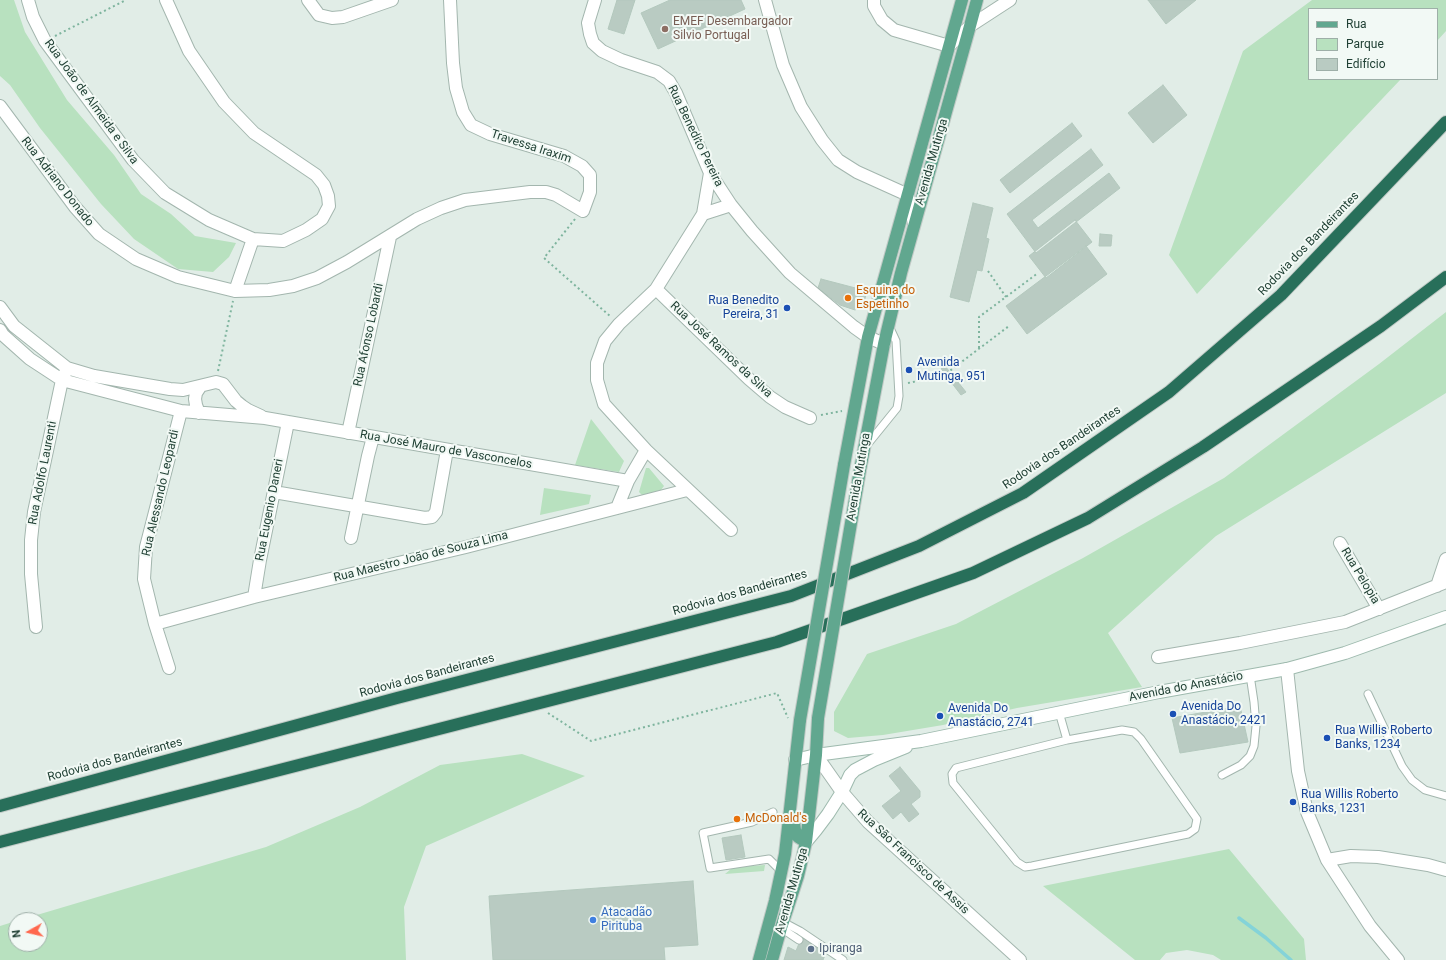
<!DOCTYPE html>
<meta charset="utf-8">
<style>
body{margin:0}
#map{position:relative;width:1446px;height:960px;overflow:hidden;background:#e1ede7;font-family:Roboto,sans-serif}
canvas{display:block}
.legend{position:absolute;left:1308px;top:8px;width:130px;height:72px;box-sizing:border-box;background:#f2f9f5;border:1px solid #9eafa8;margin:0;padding:5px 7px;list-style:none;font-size:12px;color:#204034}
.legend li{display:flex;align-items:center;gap:8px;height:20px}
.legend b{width:20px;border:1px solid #9eafa8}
.north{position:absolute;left:8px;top:912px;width:40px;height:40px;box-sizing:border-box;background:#f2f9f5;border:1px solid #9eafa8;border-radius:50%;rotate:262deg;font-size:11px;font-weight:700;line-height:16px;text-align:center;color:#204034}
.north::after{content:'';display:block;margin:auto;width:14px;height:18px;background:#ff684e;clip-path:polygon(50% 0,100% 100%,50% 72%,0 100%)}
</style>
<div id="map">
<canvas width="1446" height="960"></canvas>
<ul class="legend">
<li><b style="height:5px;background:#61a78f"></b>Rua</li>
<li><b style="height:11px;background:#b8e1bf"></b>Parque</li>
<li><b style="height:11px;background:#b9cbc2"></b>Edifício</li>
</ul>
<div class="north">N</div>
</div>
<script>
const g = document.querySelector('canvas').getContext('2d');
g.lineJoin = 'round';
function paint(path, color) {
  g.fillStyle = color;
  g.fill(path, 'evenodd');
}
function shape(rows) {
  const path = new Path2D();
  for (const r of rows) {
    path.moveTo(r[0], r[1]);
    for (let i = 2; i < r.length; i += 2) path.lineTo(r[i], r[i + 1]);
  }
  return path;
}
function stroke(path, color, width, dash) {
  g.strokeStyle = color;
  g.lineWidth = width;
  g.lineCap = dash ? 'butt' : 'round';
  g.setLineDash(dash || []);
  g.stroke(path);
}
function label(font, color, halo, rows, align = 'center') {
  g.font = font + ' Roboto,sans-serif';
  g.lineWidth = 4;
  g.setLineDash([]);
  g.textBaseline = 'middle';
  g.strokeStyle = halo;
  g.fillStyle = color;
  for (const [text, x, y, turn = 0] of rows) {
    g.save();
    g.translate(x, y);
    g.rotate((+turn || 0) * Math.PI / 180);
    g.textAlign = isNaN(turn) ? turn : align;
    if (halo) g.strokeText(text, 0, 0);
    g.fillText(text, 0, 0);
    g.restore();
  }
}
const green = shape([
 [0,0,14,0,25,32,67,100,114,155,141,194,171,214,195,236,236,243,229,257,213,272,178,269,134,239,101,204,40,128,10,85,0,76],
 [1312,0,1446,0,1446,31,1437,41,1437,9,1309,9,1309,79,1401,79,1197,294,1169,255,1243,51],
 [1446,312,1446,393,1216,536,1108,633,1142,687,1017,708,943,725,883,735,848,738,834,731,834,712,867,654,956,624,1083,558,1224,478,1379,364],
 [591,419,624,461,619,472,575,465],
 [646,468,649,468,664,486,661,490,642,495,639,492],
 [544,488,591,495,589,504,540,515],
 [522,754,585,776,426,846,404,907,406,960,0,960,0,926,16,921,16,944,40,944,40,920,20,920,266,847,360,807,440,765],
 [1229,849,1304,939,1306,960,1221,960,1213,955,1187,950,1166,953,1160,960,1135,960,1043,886],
 [765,865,764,871,725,874,731,869,736,867]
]);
const stream = shape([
 [1239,918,1266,938,1291,960]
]);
const building = shape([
 [617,0,635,0,624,34,608,29,617,0],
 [670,0,741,0,745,9,658,49,641,13,670,0],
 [1148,0,1196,0,1166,24,1148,0],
 [1163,85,1187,115,1153,143,1128,113,1163,85],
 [1072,123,1082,136,1010,193,1000,180,1072,123],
 [1091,149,1103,165,1032,220,1038,228,1109,173,1120,188,1036,253,1007,214,1091,149],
 [973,203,993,208,986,238,989,239,982,271,977,270,969,302,950,297,973,203],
 [1075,220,1092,242,1046,278,1029,256,1075,220],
 [1100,234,1112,235,1111,246,1099,246,1100,234],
 [1086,246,1107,274,1027,334,1006,306,1086,246],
 [821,279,867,291,863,306,855,310,840,305,818,288,821,279],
 [945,366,966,392,961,395,941,369,945,366],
 [955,377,958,380,952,385,949,382,955,377],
 [1240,706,1248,742,1180,753,1172,718,1240,706],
 [900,767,920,791,920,797,911,804,919,814,909,822,901,812,893,819,882,806,901,791,889,776,900,767],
 [741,835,745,857,726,860,722,838,741,835],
 [693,881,698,945,664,947,665,960,493,960,489,896,693,881],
 [802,936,827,950,823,960,784,960,788,947,796,951,802,936]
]);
const path = shape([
 [55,36,126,0],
 [575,219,544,258,611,317],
 [988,271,1006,297],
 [979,348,979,317,1038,273],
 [218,371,233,301],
 [908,383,943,376,1009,326],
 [821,415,842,411],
 [548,713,591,741,777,693,788,718]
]);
const service = shape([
 [867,445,897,408,899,396,896,341,889,326],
 [1368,694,1402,766,1412,780,1425,790,1446,796],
 [1059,712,1067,740],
 [1122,730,1134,732,1141,739,1197,819,1195,829,1188,834,1032,866,1025,867,1017,862,953,783,952,774,956,768,1067,740,1122,730],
 [1222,775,1241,765,1250,756,1254,746,1256,726,1254,702,1250,675],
 [773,812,752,822,703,833,710,868,769,859,781,871],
 [783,922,800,931,843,960],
 [781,928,799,940]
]);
const minor = shape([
 [28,0,33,17,45,41,133,160,165,193,209,220,253,239,283,241,306,230,322,219,329,206,328,196,324,185,316,175,254,133,224,102,189,51,166,0],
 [308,0,319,15,332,18,343,17,392,0],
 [595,0,588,23,590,34,593,43,602,51,621,60,657,72,669,81,676,93,710,173,731,205,752,231,790,273,854,327,868,337,884,344],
 [765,0,783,65,801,107,822,140,838,160,857,172,908,195,914,224],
 [874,0,874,6,882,20,894,30,949,46,970,26,1010,0],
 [0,106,75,207,99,234,136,259,178,277,235,291,269,290,293,286,317,278,347,262,417,219,441,208,465,200,530,192,546,192,556,195,583,211,590,192,590,175,582,166,564,156,490,134,471,125,463,112,456,88,453,63,450,0],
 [710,173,703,214,656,289,619,324,605,341,597,363,597,380,604,404,646,450,731,530],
 [703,214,731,205],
 [656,289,749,379,770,397,785,407,810,418],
 [235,291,253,239],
 [0,307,14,326,67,368,94,376,170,389,183,390,216,382,223,384,236,401,242,406,248,410,261,416],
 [0,330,3,335,30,359,62,380,181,411,265,418,628,481],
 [199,413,196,405,195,399,196,393,200,387],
 [348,433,390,237],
 [274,492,425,518,432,517,436,512,447,450],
 [617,508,628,481,646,450],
 [351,538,368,456,373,437],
 [1340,543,1379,609],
 [1437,586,1446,559],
 [254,597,260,560,288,422],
 [155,624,254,597,466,547,687,490],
 [36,627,31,574,31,540,34,512,62,380,65,373],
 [1158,657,1240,643,1345,622,1446,582],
 [169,668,155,624,144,579,146,547,181,411],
 [1287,669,1298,771,1307,812,1327,860,1370,926,1398,960],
 [1327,860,1351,856,1378,857,1428,865,1446,870]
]);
const tertiary = shape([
 [816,755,842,792,868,822,1020,960]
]);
const secondary = shape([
 [795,760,816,755,921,741,1159,692,1287,669,1345,653,1446,617],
 [806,842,816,830,828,814,842,792,850,775,855,770,874,760,906,747]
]);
const primary = shape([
 [844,465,868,337,962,0],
 [860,470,884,344,901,273,970,26,977,0],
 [793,816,795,830,798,837,806,842],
 [759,960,775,901,785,854,800,720],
 [772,960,781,928,798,876,806,842,816,755,818,718]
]);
const motorway = shape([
 [0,806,397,698,791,596,919,546,1023,493,1169,392,1281,295,1446,122],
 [0,842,777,642,973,573,1088,518,1203,447,1381,326,1446,277]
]);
const primaryBridge = shape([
 [818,718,860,470],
 [800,720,844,465]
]);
const markers = [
 [665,29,4,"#8d6e63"],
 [848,298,4,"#e8710a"],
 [787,308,4,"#1a4fb4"],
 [909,370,4,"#1a4fb4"],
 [1173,714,4,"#1a4fb4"],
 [940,716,4,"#1a4fb4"],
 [1327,738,4,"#1a4fb4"],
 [1293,802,4,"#1a4fb4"],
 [737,819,4,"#e8710a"],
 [593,920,4,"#3f7fe0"],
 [811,949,4,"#5c6f8a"]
];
const educationNames = [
 ["EMEF Desembargador",673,22],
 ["Silvio Portugal",673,36]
];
const streetNames = [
 ["Rua João de Almeida e Silva",91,102,54],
 ["Rua Benedito Pereira",695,136,64],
 ["Travessa Iraxim",531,147,18],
 ["Avenida Mutinga",932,162,-74],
 ["Rua Adriano Donado",57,182,52],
 ["Rodovia dos Bandeirantes",1309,244,-46],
 ["Rua Afonso Lobardi",369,335,-78],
 ["Rua José Ramos da Silva",721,350,43],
 ["Rodovia dos Bandeirantes",1062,448,-34],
 ["Rua José Mauro de Vasconcelos",446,450,10],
 ["Rua Adolfo Laurenti",43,473,-79],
 ["Avenida Mutinga",859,477,-80],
 ["Rua Alessando Leopardi",161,493,-77],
 ["Rua Eugenio Daneri",270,510,-79],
 ["Rua Maestro João de Souza Lima",421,557,-14],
 ["Rua Pelopia",1360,576,59],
 ["Rodovia dos Bandeirantes",740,593,-16],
 ["Rodovia dos Bandeirantes",427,676,-15],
 ["Avenida do Anastácio",1186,687,-11],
 ["Rodovia dos Bandeirantes",115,760,-15],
 ["Rua São Francisco de Assis",913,862,43],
 ["Avenida Mutinga",792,891,-74]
];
const foodNames = [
 ["Esquina do",856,291],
 ["Espetinho",856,305],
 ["McDonald's",745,819]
];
const transitNames = [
 ["Rua Benedito",779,301,"right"],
 ["Pereira, 31",779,315,"right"],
 ["Avenida",917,363],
 ["Mutinga, 951",917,377],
 ["Avenida Do",1181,707],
 ["Anastácio, 2421",1181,721],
 ["Avenida Do",948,709],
 ["Anastácio, 2741",948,723],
 ["Rua Willis Roberto",1335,731],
 ["Banks, 1234",1335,745],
 ["Rua Willis Roberto",1301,795],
 ["Banks, 1231",1301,809]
];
const shopNames = [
 ["Atacadão",601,913],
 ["Pirituba",601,927]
];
const serviceNames = [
 ["Ipiranga",819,949]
];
paint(green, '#b8e1bf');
stroke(stream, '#84d3d8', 3.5);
paint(building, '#b9cbc2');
stroke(building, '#b3c8bd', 1);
stroke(service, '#a3b6ae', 9);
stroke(minor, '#a3b6ae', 14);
stroke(tertiary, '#a3b6ae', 14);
stroke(secondary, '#9ebaae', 14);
stroke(primary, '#c1cac6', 14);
stroke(motorway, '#c1cac6', 14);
stroke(path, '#7eb49e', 2, [2, 3]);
stroke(service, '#fff', 7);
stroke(minor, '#fff', 12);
stroke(tertiary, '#fff', 12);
stroke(secondary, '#fff', 12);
stroke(primary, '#61a78f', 12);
stroke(motorway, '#286f5a', 12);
stroke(primaryBridge, '#c1cac6', 14, []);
stroke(primaryBridge, '#61a78f', 12);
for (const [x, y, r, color] of markers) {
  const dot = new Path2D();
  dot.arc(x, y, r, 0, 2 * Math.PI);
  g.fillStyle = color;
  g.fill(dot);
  stroke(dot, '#f2f9f5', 1.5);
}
label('12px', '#785e54', '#f2f9f5', educationNames, 'left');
label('12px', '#204034', '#f2f9f5', streetNames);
label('12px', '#c56008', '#f2f9f5', foodNames, 'left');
label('12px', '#164399', '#f2f9f5', transitNames, 'left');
label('12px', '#366cbe', '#f2f9f5', shopNames, 'left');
label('12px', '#4e5e75', '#f2f9f5', serviceNames, 'left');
</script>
